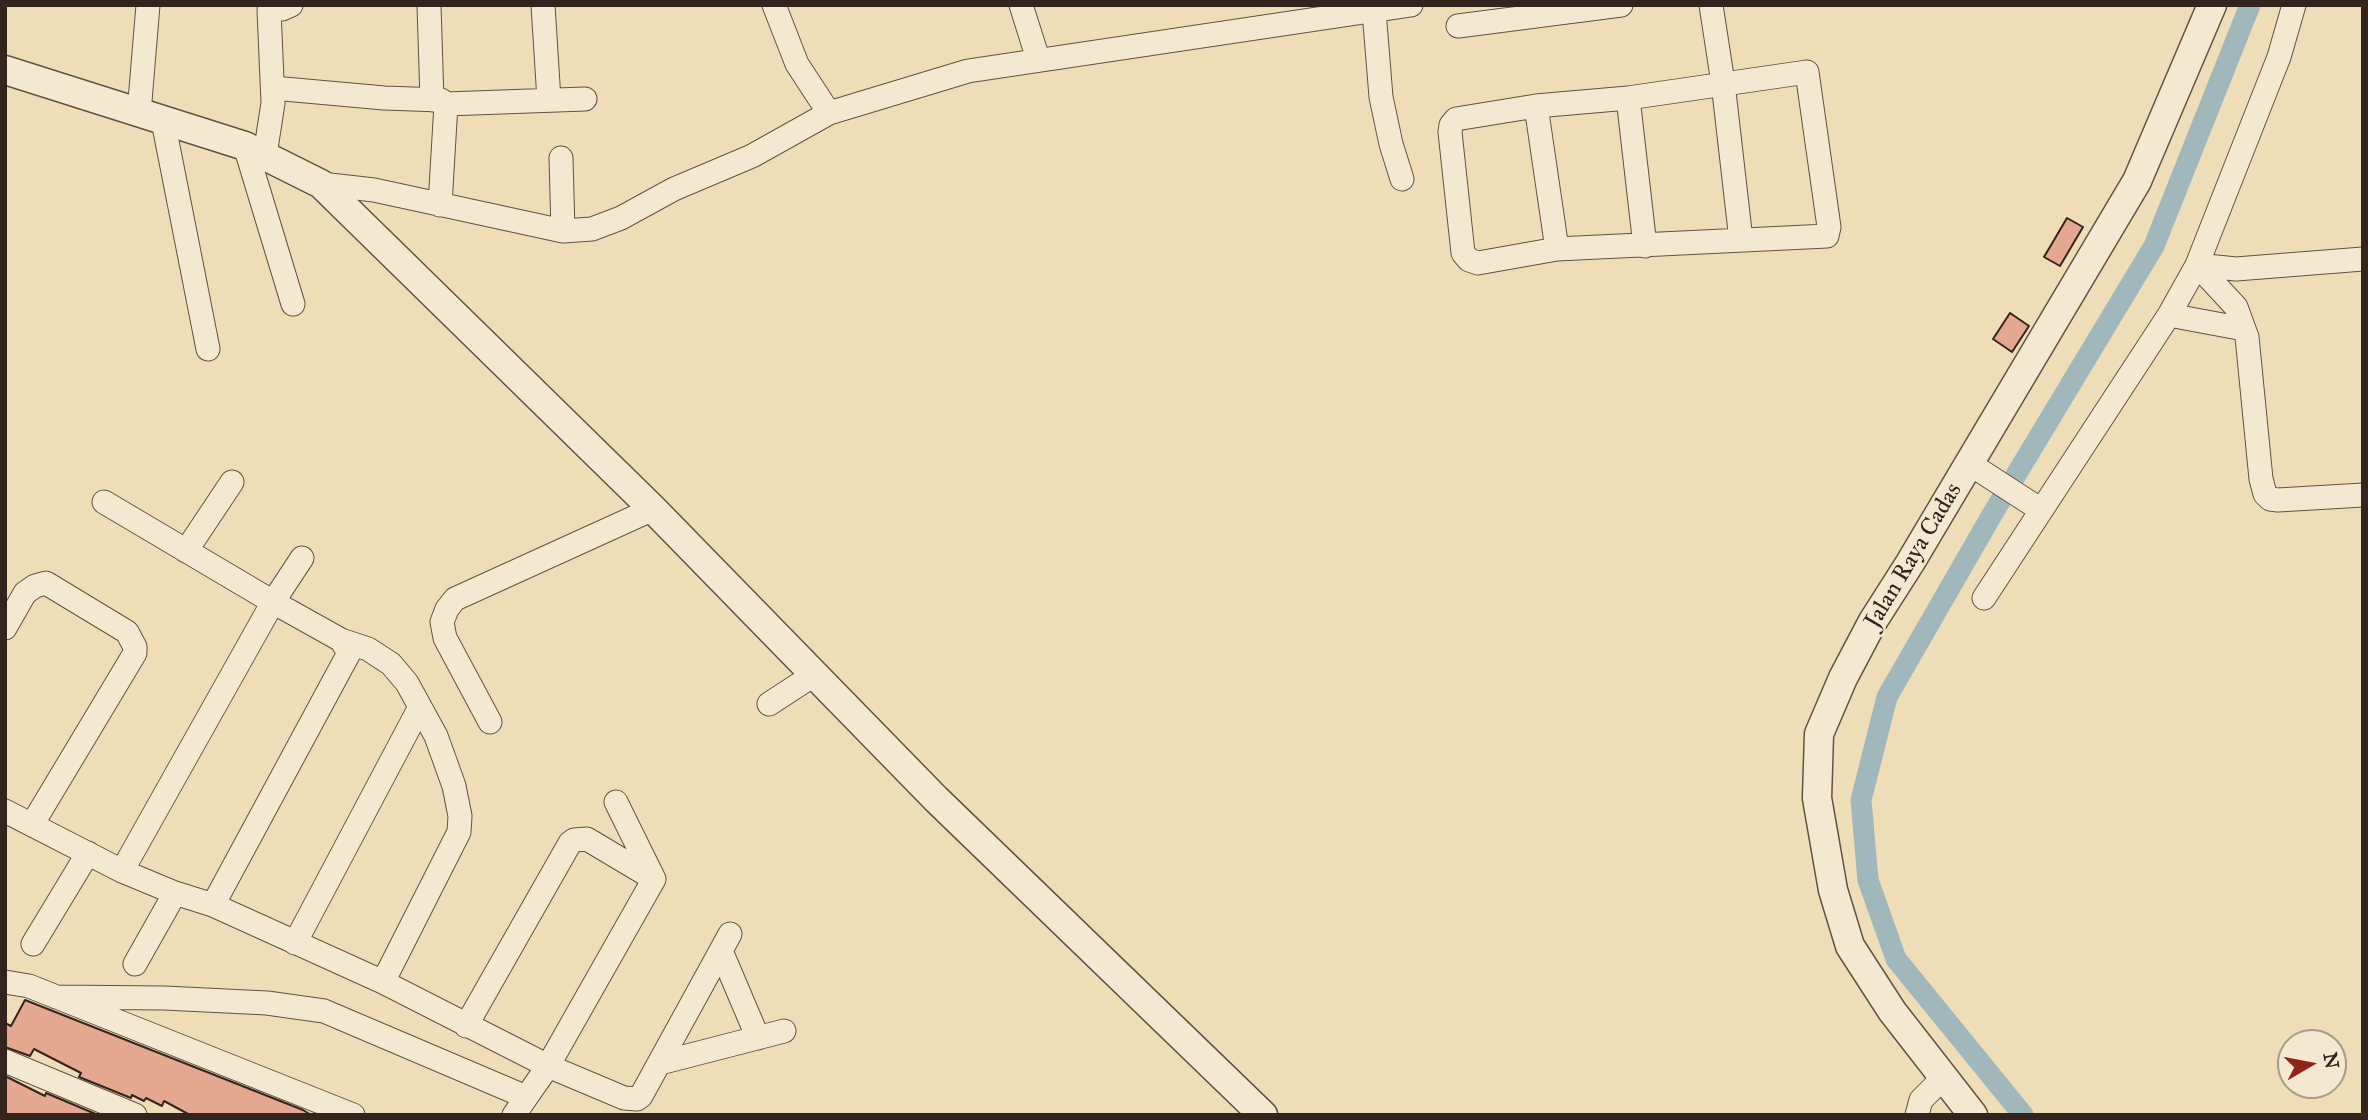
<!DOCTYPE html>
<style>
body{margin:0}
#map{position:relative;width:2368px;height:1120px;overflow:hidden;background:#eeddb7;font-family:"IM FELL Great Primer",serif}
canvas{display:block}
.frame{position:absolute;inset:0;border:7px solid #33241e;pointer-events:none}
.north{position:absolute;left:2277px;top:1029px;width:70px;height:70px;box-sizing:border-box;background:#f4e9d0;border:2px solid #a79a89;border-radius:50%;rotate:80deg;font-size:19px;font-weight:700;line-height:28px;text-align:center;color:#33241e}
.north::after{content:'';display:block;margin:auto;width:24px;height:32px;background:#8f2418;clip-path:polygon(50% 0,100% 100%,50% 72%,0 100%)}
</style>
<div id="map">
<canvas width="2368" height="1120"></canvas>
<div class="frame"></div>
<div class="north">N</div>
</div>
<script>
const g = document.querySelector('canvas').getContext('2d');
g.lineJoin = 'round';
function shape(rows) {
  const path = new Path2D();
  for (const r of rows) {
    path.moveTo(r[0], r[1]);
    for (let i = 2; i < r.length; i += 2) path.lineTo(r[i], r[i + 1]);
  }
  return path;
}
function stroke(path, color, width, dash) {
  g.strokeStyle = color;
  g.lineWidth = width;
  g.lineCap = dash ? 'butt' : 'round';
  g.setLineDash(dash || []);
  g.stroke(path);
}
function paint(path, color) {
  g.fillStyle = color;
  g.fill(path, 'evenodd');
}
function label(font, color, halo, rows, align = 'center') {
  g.font = font + ' "IM FELL Great Primer",serif';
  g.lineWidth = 5;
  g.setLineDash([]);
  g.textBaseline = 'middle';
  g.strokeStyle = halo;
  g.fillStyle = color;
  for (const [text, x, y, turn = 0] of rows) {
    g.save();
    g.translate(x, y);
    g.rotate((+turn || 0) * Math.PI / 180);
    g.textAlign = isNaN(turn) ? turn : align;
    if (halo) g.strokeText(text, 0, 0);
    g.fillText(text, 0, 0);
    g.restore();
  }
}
const canal = shape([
 [2023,1115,1896,959,1868,880,1861,800,1887,697,1993,513,2154,246,2250,5]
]);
const building = shape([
 [2067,218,2083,227,2060,266,2044,257,2067,218],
 [2010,313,2029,326,2012,352,1993,339,2010,313],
 [25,1000,303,1110,311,1115,190,1115,164,1101,162,1106,146,1098,144,1101,132,1095,131,1098,79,1077,81,1073,34,1049,30,1056,5,1047,5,1023,11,1026,25,1000],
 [5,1076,45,1096,46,1093,98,1115,5,1115,5,1076]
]);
const minor = shape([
 [429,5,432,100],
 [543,5,549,100],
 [774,5,797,64,829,113],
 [1021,5,1038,59],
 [1711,5,1723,83,1741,240],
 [1374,11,1381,97,1391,144,1402,179],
 [1458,26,1621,5],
 [1807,72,1829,227,1827,236,1557,249,1478,263,1469,260,1463,253,1450,132,1451,125,1456,119,1536,106,1628,98,1807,72],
 [273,88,384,98,441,100,446,104],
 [1628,98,1645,246],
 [1536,106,1557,249],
 [139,113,148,5],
 [163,121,208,349],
 [245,146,293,304],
 [265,155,273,103,269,10,282,9,291,5],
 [561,158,563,231],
 [321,184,374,190,563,231,592,229,621,218,674,189,752,156,829,113,968,71,1411,5],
 [440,205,446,104,585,99],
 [2197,265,2236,307,2247,337,2261,479,2265,494,2270,499,2278,500,2363,495],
 [2197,265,2236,269,2363,259],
 [2169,315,2244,329],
 [1970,464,2041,510],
 [104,502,273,602,341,640,349,653,213,905],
 [186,551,232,482],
 [1984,598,2169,315,2197,265,2279,57,2294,5],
 [5,628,25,593,35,586,46,583,127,632,135,647,135,653,33,823],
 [341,640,368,649,391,664,407,683,436,736,454,786,460,816,459,832,383,982],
 [769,704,815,674],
 [490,722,445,638,442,622,447,609,455,599,653,509],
 [616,802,654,879],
 [5,811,122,871,175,893,213,905,383,982,548,1066,514,1115],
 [122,871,273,602,302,558],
 [654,879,548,1066,624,1098,637,1099,641,1096,730,934],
 [295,943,420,707],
 [33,944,88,853],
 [721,951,758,1038],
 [135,964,175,893],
 [5,982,29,986,353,1115],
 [56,997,164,998,267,1003,324,1011,526,1097],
 [466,1026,570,843,574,840,587,839,654,879],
 [5,1061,135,1115],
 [660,1063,784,1031],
 [1917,1115,1921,1100,1944,1077]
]);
const tertiary = shape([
 [5,70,245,146,321,184,653,509,936,799,1263,1115],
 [1973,1115,1892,1011,1850,946,1833,890,1817,798,1819,734,1843,678,1873,621,1910,563,2137,181,2212,5]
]);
const streetNames = [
 ["Jalan Raya Cadas",1914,556,-59]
];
stroke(canal, '#a0b8bb', 21);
paint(building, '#e3a88f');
stroke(building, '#33241e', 2);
stroke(minor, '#625244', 25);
stroke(tertiary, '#625244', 31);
stroke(minor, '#f4e9d0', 23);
stroke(tertiary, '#f4e9d0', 28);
label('24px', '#33241e', '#f4e9d0', streetNames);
</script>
